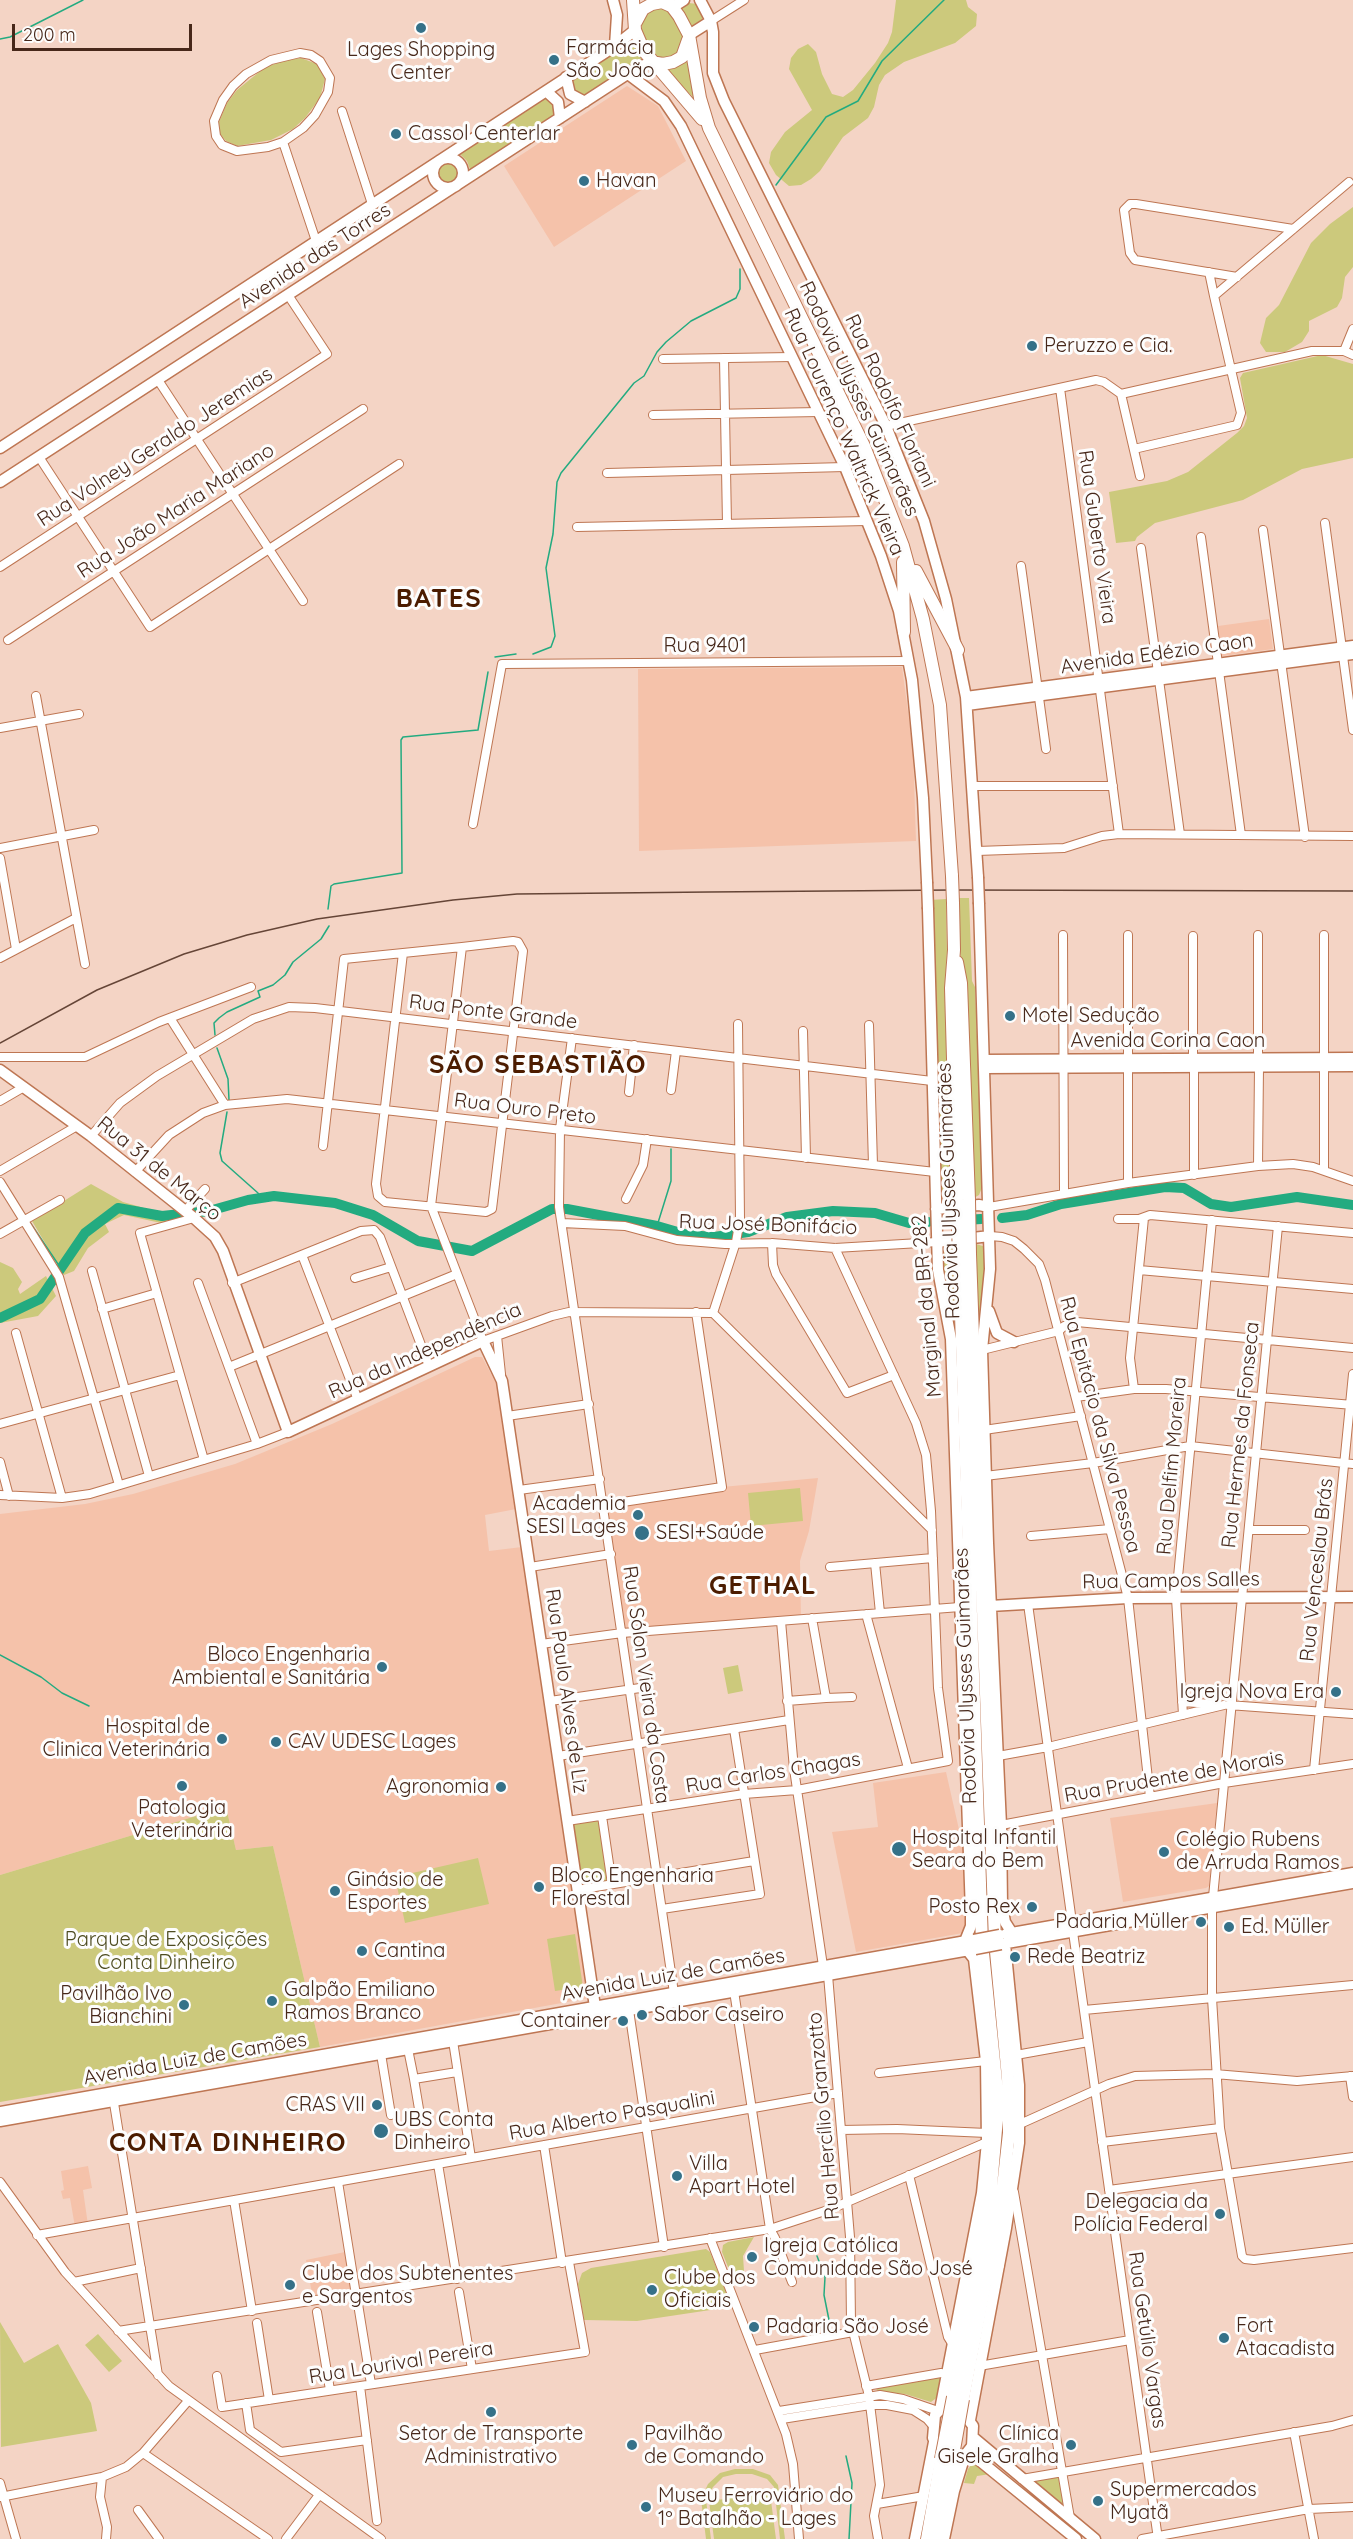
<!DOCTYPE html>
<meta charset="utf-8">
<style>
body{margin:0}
#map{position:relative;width:1353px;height:2539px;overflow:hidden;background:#f4d4c5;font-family:Quicksand,sans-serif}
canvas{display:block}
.scale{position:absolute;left:12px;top:24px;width:180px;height:27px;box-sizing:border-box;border:3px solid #47281a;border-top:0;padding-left:8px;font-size:18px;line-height:21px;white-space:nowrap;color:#47281a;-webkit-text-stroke:4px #fdfdfd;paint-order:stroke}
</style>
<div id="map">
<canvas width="1353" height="2539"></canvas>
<div class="scale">200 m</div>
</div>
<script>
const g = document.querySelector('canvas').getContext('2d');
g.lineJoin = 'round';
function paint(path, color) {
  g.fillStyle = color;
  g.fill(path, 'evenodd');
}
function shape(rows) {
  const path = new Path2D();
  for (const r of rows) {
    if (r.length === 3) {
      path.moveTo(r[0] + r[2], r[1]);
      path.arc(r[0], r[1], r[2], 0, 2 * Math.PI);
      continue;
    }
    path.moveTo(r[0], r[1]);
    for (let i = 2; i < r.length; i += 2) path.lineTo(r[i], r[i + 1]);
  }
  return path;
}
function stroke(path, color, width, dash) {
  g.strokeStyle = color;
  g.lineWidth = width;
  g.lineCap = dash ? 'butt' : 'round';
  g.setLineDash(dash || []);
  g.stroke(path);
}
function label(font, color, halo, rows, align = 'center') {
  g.font = font + ' Quicksand,sans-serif';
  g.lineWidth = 6;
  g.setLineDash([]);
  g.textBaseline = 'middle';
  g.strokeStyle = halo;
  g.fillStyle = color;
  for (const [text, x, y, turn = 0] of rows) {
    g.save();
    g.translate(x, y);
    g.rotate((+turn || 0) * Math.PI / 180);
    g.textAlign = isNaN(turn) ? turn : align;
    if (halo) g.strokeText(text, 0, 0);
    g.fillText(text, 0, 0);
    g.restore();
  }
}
const built = shape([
 [627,86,658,106,686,161,554,247,504,166],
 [1269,619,1273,649,1222,656,1218,626],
 [902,667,913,749,916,841,639,851,638,669],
 [475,1357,482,1357,497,1385,516,1509,485,1515,489,1551,522,1547,589,1998,320,2047,273,1846,236,1850,226,1807,0,1875,0,1514,85,1504,133,1494,235,1464,332,1424],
 [818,1478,809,1531,800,1561,801,1619,622,1633,603,1505,722,1487],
 [946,1772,967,1865,969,1920,963,1933,856,1952,832,1832,878,1827,873,1783],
 [1217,1803,1209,1886,1206,1888,1123,1902,1110,1818],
 [88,2166,92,2188,83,2190,88,2225,75,2227,70,2198,63,2199,61,2191,64,2190,61,2171],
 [345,2252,352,2293,313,2299,306,2260]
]);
const green = shape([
 [896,0,966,0,968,7,977,14,976,26,955,43,904,62,885,75,879,85,874,107,868,118,843,137,820,171,811,179,801,185,789,186,776,175,769,163,771,152,785,132,812,110,789,69,791,58,798,49,808,44,816,52,822,74,832,94,843,97,853,90,875,63,888,43,892,32],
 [689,3,697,4,703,15,702,20,691,28,681,9],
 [662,7,677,17,686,43,673,59,657,57,650,49,642,32,642,21,648,11],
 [631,39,642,60,585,97,577,96,571,84,574,79],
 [689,55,697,101,662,67,677,67],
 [301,58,317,64,325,79,320,98,305,118,293,129,271,140,237,146,226,141,220,134,219,122,227,103,237,90,264,68,282,61],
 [544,98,551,99,558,115,471,172,467,161,460,154],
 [448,172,11],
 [1353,207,1353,267,1345,277,1342,298,1337,307,1309,321,1309,331,1302,342,1285,352,1266,352,1260,343,1266,318,1279,305,1311,243,1330,224],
 [1322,355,1353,364,1353,458,1302,469,1243,500,1155,523,1137,537,1135,541,1116,543,1109,492,1167,481,1188,472,1237,433,1244,426,1247,418,1240,378,1243,373],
 [957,898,969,898,972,981,975,987,983,1185,979,1195,972,1199,964,979,960,952],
 [946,899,947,952,945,988,951,1199,944,1199,940,1193,930,900],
 [91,1184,123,1202,162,1213,170,1211,177,1219,161,1223,124,1215,105,1224,109,1232,88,1248,74,1271,64,1275,32,1221],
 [976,1244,986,1247,986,1271,978,1331],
 [948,1245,954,1245,955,1303,953,1305,943,1275,942,1251],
 [0,1262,13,1268,22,1282,18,1289,20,1294,46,1276,56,1296,38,1316,0,1323],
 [800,1488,803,1521,751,1526,748,1493],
 [738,1665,743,1691,728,1694,723,1668],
 [226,1807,236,1850,273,1846,320,2047,0,2102,0,1875],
 [602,1816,612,1884,577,1890,567,1821],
 [478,1858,489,1904,405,1923,395,1877],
 [575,1934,583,1987,555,1991,547,1939],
 [754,2237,743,2256,744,2271,732,2277,722,2252,723,2245,728,2242],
 [706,2249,710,2252,731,2304,717,2309,637,2321,584,2320,578,2284,582,2273,591,2268],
 [0,2322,24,2363,58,2344,91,2403,97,2431,1,2447],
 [98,2334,122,2361,109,2372,85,2345],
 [943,2376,939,2396,931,2402,905,2394,879,2392,875,2388],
 [978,2463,991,2474,977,2476,974,2484,964,2483,968,2469,972,2464],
 [735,2469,753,2469,770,2475,778,2485,785,2539,780,2539,774,2487,767,2479,752,2474,736,2474,723,2477,713,2487,706,2500,711,2539,706,2539,701,2499,708,2484,720,2473],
 [1059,2477,1064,2508,1030,2482],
 [770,2493,776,2539,714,2539,709,2501]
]);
const stream = shape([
 [0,39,10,37,83,0],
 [776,185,826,117,858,101,882,61,944,0],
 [533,654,551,647,555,636,546,568,553,534,557,482,561,473,634,383,644,376,657,352,666,342,691,321,736,298,740,289,740,269],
 [495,657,516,654],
 [328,909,331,886,334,884,402,873,401,740,403,737,478,730,488,672],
 [215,1035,214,1023,219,1018,227,1012,260,997,258,991,273,985,285,975,293,962,321,939,329,926],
 [217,1048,228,1079,229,1100],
 [227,1112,220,1153,222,1161,258,1193,260,1198],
 [29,1221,60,1267],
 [657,1226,671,1181,671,1149],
 [0,1655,41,1677,62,1693,89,1706],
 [817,2256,825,2277,824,2295,829,2320,825,2327],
 [846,2456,852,2483,849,2539]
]);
const river = shape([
 [1002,1218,1027,1215,1061,1204,1165,1187,1184,1188,1211,1204,1231,1207,1297,1197,1353,1205],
 [949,1221,981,1219],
 [0,1318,40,1299,85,1233,118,1208,162,1216,209,1211,248,1200,274,1196,335,1203,373,1215,418,1241,472,1251,552,1209,567,1209,657,1226,688,1235,714,1237,748,1232,787,1217,833,1211,875,1213,909,1223,928,1222]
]);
const minor = shape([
 [711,21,744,0],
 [300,53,311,55,320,61,330,78,328,92,315,115,303,128,283,142,268,147,237,151,222,145,216,136,214,121,223,100,233,86,246,74,271,60,300,53],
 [342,111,372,204],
 [283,142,316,241],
 [1209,272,1214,296],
 [1237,277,1135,260,1130,253,1124,210,1130,204,1136,204,1293,229],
 [1344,351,1353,329],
 [724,358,727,524],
 [663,359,792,357],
 [158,380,303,601],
 [1060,388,1119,834],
 [1121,394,1312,351,1344,351,1353,355],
 [1121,394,1140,476],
 [653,415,819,412],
 [886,426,1096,380,1104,382,1121,394],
 [1134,449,1237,425,1241,413,1214,296,1349,182],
 [39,457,150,627,399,464],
 [607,473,845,467],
 [1325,523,1353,730],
 [577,527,867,521],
 [1263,530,1305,837],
 [1201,537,1241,835],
 [1141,548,1180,834],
 [1021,566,1046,749],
 [0,567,327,354,288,295],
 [8,640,363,409],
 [36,696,85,964],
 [0,728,79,714],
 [974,786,1113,786],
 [473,824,502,664,909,661],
 [0,848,94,830],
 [977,851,1064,848,1102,836,1119,834,1353,836],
 [0,858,16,949],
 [1063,935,1064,1194],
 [1193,936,1193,1059],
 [462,947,431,1206,483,1341,552,1316,569,1312,713,1313,932,1530],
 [0,958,76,918],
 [170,1018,225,1105],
 [869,1025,873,1165],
 [803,1031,806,1158],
 [572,1038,560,1129,559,1207,674,1993],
 [0,1057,85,1057,159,1022,251,987],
 [1128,1059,1128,935],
 [1258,1059,1258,935],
 [1194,1067,1194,1175],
 [1128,1068,1128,1183],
 [671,1090,676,1051],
 [629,1092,634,1045],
 [0,1101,24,1087],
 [91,1136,120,1103,157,1076,253,1019,289,1007,315,1008,932,1081],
 [323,1146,344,959,462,947,513,941,518,942,523,951,492,1209,486,1212,385,1202,378,1196,376,1184,403,953],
 [1258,1166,1259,1067],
 [1324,1169,1324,935],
 [0,1171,77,1126],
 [135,1172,169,1135,203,1113,225,1105,287,1099,935,1172],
 [0,1182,59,1277,119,1485],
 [626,1199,643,1165,647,1139],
 [989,1207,1128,1183,1258,1166,1293,1164,1313,1167,1353,1181],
 [185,1211,205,1189],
 [194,1218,140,1233,204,1460],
 [1118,1219,1139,1219,1150,1215,1353,1233],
 [562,1223,625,1226,677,1240,725,1244,772,1243,835,1248,937,1242],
 [0,1234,60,1200],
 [990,1236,1002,1237,1014,1241,1024,1249,1039,1264,1045,1280,1128,1598,1150,1797],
 [772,1243,773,1265,776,1274,847,1393,894,1375],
 [302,1255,358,1400],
 [1139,1270,1353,1289],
 [92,1271,149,1476],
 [355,1278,391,1267],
 [198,1283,257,1444],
 [232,1283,361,1231,374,1230,380,1237,429,1366],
 [102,1309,157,1293],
 [713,1313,736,1242,740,1219,738,1024],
 [16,1333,62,1498],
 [497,1336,501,1374],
 [982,1350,1059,1331,1064,1326,1077,1322,1353,1348],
 [229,1367,457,1274],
 [1134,1389,1130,1358,1144,1218],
 [1076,1397,1134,1389,1166,1389,1353,1405],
 [507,1416,589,1404],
 [0,1424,180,1375],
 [984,1430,1081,1416],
 [0,1462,9,1496],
 [985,1476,1093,1463,1190,1446,1353,1464],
 [519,1490,600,1479],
 [0,1495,62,1498,90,1494,257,1444,288,1432],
 [603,1505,722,1487,696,1312],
 [1249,1530,1305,1530],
 [1031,1536,1110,1529],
 [875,1563,880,1613],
 [530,1567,611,1554],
 [830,1567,933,1558],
 [1028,1604,1072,1922],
 [866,1614,908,1768],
 [781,1621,794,1769,823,1966],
 [541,1644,622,1633,960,1607],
 [826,1698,852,1697],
 [550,1701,647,1687],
 [787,1701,826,1698,812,1618],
 [1182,1702,1213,1704],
 [1228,1705,1353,1714],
 [1183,1715,1176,1598,1212,1220],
 [558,1756,789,1720],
 [998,1756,1048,1747,1224,1705],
 [1314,1770,1353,1374],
 [602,1816,612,1884],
 [567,1821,744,1794,797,1790,948,1761,938,1688,931,1511,926,1455,916,1423,835,1248],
 [1001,1825,1224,1783,1353,1764],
 [577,1890,754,1861],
 [1213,1897,1278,1226],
 [1212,1907,1212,1998,1220,2128,1242,2256,1245,2259,1254,2260,1353,2248],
 [662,1909,760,1894,734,1729],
 [1073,1932,1158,2539],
 [828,1975,850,2237,851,2323,869,2396,880,2485,874,2516,878,2539],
 [734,1991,770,2229,775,2238,792,2282],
 [629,2010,664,2247],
 [1084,2010,1353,1985],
 [453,2041,471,2158],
 [408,2049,414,2079,457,2072],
 [381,2054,391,2115],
 [1016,2055,1088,2042],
 [879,2073,986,2061],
 [1350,2076,1353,2097],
 [414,2079,421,2121],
 [113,2097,158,2375],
 [1020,2124,1109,2084,1135,2076,1215,2074,1297,2081,1353,2076],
 [841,2130,897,2129,987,2133],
 [1102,2142,1220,2128],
 [544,2145,562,2263],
 [438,2164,457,2279],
 [909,2175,948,2337,953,2345],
 [0,2182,65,2272,169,2386,381,2539],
 [338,2182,356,2295],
 [1109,2190,1353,2157],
 [1014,2192,1070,2518],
 [234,2200,252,2311],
 [37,2235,838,2093],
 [710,2238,786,2434,793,2464,799,2539],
 [74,2282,141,2268],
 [459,2292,472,2369],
 [358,2304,371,2384],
 [317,2312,330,2390],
 [257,2323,269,2400],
 [118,2331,770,2229,831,2209,987,2142],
 [755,2350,853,2332],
 [979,2366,1130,2340],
 [217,2376,222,2407,585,2352,569,2262],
 [360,2386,377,2521],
 [866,2386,941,2373],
 [246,2403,250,2430,281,2452,367,2440],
 [779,2411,880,2395,903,2399,938,2411],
 [782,2419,870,2405,887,2405,913,2410,927,2419,933,2426],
 [1294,2432,1314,2539],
 [143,2453,268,2539],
 [102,2477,100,2497,107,2527,106,2539],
 [1022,2479,1332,2426,1353,2420],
 [0,2483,16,2539],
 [0,2497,102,2477,126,2467,143,2453,188,2401],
 [877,2504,924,2496],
 [138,2510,159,2539],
 [286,2539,319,2495],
 [1142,2539,1309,2509,1353,2507]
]);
const major = shape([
 [613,0,617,15,615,46],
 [700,0,711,21,713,32,713,73,724,101,886,426,924,521,946,599,966,697,978,877],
 [673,7,684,0],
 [689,35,711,21],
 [628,74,664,101,681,126,845,467,881,556,899,611,912,680,923,798,927,882],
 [566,77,570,94,585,102],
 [546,91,558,102,560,118],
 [448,173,15],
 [0,448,615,46,635,30],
 [0,482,635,69,651,62],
 [966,697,1353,646],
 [967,705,1353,654],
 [979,904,990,1269,982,1350,988,1543,1001,1825,1002,1905,1005,1922,1012,1933],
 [928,909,938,1270,951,1339,971,1913,971,1926,965,1941],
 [984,1060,1353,1058],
 [984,1068,1353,1066],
 [0,1070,91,1136,194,1218,215,1237,223,1251,288,1432,483,1341,502,1381,595,2007],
 [936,1209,979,1205,989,1207],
 [937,1242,990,1236],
 [989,1311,997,1333,1014,1342],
 [990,1606,1128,1598,1353,1597],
 [1006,1934,1353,1873],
 [1001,1944,1353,1883],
 [0,2112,972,1940],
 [0,2121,975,1949],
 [949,2408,964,2414,973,2426,972,2446,965,2455,959,2458,944,2453,933,2438,935,2415,940,2410,949,2408],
 [940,2410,982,2193,987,2142,986,2061,974,1959,967,1950],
 [970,2420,1006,2228,1019,2143,1019,2085,1005,1944],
 [974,2438,1095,2539],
 [969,2452,1076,2539],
 [915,2539,934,2442],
 [944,2539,954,2491,965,2455]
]);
const highway = shape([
 [633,0,635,30,644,51,702,119],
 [667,0,679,16,689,35,700,98,709,128,864,446,903,546,923,619,940,705,952,876],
 [636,22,643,9,652,4,662,2,673,7],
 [651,62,663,64,673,62,682,57,688,40],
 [903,562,904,632],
 [916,571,958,650],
 [953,903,954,950,951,988,957,1200],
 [957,962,961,983,969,1200],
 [960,1607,966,1586],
 [961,1637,971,1657],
 [998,2265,999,2242],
 [953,2397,990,2198,997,2118,996,2081,982,1943,959,1255],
 [963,2399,1002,2196,1009,2133,1008,2078,995,1941,970,1254],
 [927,2539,941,2459],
 [937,2539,952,2461]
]);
const rail = shape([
 [0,1043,97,990,184,954,247,935,317,919,453,900,517,894,709,892,953,890,1353,891]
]);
const majorBridge = shape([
 [978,877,979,904],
 [927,882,928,909],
 [974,1940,1000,1935],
 [975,1949,1001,1944]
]);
const highwayBridge = shape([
 [952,876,953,903],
 [957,1200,959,1255],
 [969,1200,970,1254],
 [941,2459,953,2397],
 [952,2461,963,2399]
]);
const markers = [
 [421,28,6,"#357188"],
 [554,60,6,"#357188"],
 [396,134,6,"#357188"],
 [584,181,6,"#357188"],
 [1032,346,6,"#357188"],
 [1010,1016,6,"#357188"],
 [638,1515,6,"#357188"],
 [642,1533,8,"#357188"],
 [382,1667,6,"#357188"],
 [1336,1692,6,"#357188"],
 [222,1739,6,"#357188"],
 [276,1742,6,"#357188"],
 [182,1786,6,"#357188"],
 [501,1787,6,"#357188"],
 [899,1849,8,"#357188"],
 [1164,1852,6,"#357188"],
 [539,1887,6,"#357188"],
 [335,1891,6,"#357188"],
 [1032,1907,6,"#357188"],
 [1201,1922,6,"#357188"],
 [1229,1927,6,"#357188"],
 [362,1951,6,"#357188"],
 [1015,1957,6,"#357188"],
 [272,2001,6,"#357188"],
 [184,2005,6,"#357188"],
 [642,2015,6,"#357188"],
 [623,2021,6,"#357188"],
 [377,2105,6,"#357188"],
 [381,2131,8,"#357188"],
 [677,2176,6,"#357188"],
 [1220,2214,6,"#357188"],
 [752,2257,6,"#357188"],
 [290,2285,6,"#357188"],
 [652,2290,6,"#357188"],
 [754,2327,6,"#357188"],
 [1224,2338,6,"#357188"],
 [491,2412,6,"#357188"],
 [632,2445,6,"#357188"],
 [1071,2445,6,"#357188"],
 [1098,2501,6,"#357188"],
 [646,2507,6,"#357188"]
];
const poiNames = [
 ["Farmácia",566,48],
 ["São João",566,71],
 ["Lages Shopping",421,50,"center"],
 ["Center",421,73,"center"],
 ["Cassol Centerlar",408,134],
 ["Havan",596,181],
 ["Peruzzo e Cia.",1044,346],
 ["Motel Sedução",1022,1016],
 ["Academia",626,1504,"right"],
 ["SESI Lages",626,1527,"right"],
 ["SESI+Saúde",656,1533],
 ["Bloco Engenharia",370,1655,"right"],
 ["Ambiental e Sanitária",370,1678,"right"],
 ["Igreja Nova Era",1324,1692,"right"],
 ["Hospital de",210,1727,"right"],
 ["Clinica Veterinária",210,1750,"right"],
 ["CAV UDESC Lages",288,1742],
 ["Agronomia",489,1787,"right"],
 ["Patologia",182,1808,"center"],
 ["Veterinária",182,1831,"center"],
 ["Hospital Infantil",912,1838],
 ["Seara do Bem",912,1861],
 ["Colégio Rubens",1176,1840],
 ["de Arruda Ramos",1176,1863],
 ["Bloco Engenharia",551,1876],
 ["Florestal",551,1899],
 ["Ginásio de",347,1880],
 ["Esportes",347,1903],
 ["Posto Rex",1020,1907,"right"],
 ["Padaria Müller",1189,1922,"right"],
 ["Ed. Müller",1241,1927],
 ["Cantina",374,1951],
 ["Rede Beatriz",1027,1957],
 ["Galpão Emiliano",284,1990],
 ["Ramos Branco",284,2013],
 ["Pavilhão Ivo",172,1994,"right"],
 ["Bianchini",172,2017,"right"],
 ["Sabor Caseiro",654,2015],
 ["Container",611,2021,"right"],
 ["CRAS VII",365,2105,"right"],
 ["UBS Conta",394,2120],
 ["Dinheiro",394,2143],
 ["Villa",689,2164],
 ["Apart Hotel",689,2187],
 ["Delegacia da",1208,2202,"right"],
 ["Polícia Federal",1208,2225,"right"],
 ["Igreja Católica",764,2246],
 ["Comunidade São José",764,2269],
 ["Clube dos Subtenentes",302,2274],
 ["e Sargentos",302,2297],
 ["Clube dos",664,2278],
 ["Oficiais",664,2301],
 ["Fort",1236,2326],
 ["Atacadista",1236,2349],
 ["Padaria São José",766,2327],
 ["Setor de Transporte",491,2434,"center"],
 ["Administrativo",491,2457,"center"],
 ["Pavilhão",644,2434],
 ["de Comando",644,2457],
 ["Clínica",1059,2434,"right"],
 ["Gisele Gralha",1059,2457,"right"],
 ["Supermercados",1110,2490],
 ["Myatã",1110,2513],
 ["Museu Ferroviário do",658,2496],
 ["1º Batalhão - Lages",658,2519]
];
const streetNames = [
 ["Avenida das Torres",315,256,-33],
 ["Rodovia Ulysses Guimarães",859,399,65],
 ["Rua Rodolfo Floriani",890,401,65],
 ["Rua Lourenço Waltrick Vieira",844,432,66],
 ["Rua Volney Geraldo Jeremias",155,447,-33],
 ["Rua João Maria Mariano",176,511,-33],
 ["Rua Guberto Vieira",1097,537,82],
 ["Rua 9401",705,646],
 ["Avenida Edézio Caon",1157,654,-8],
 ["Rua Ponte Grande",493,1012,7],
 ["Avenida Corina Caon",1168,1041],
 ["Rua Ouro Preto",525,1109,7],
 ["Rua 31 de Março",159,1169,39],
 ["Rodovia Ulysses Guimarães",949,1191,-92],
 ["Rua José Bonifácio",768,1225,2],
 ["Marginal da BR-282",927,1306,-95],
 ["Rua da Independência",425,1351,-24],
 ["Rua Epitácio da Silva Pessoa",1100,1425,75],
 ["Rua Hermes da Fonseca",1241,1435,-84],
 ["Rua Delfim Moreira",1172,1466,-85],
 ["Rua Venceslau Brás",1317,1570,-84],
 ["Rua Campos Salles",1171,1581,-1],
 ["Rodovia Ulysses Guimarães",966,1676,-92],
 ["Rua Sólon Vieira da Costa",646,1685,82],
 ["Rua Paulo Alves de Liz",566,1691,82],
 ["Rua Carlos Chagas",773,1773,-9],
 ["Rua Prudente de Morais",1174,1777,-10],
 ["Avenida Luiz de Camões",673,1975,-10],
 ["Avenida Luiz de Camões",195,2059,-10],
 ["Rua Alberto Pasqualini",612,2116,-10],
 ["Rua Hercílio Granzotto",824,2116,-95],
 ["Rua Getúlio Vargas",1147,2340,82],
 ["Rua Lourival Pereira",401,2363,-9]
];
const parkNames = [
 ["Parque de Exposições",166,1940],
 ["Conta Dinheiro",166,1963]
];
const districtNames = [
 ["BATES",439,599],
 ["SÃO SEBASTIÃO",538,1065],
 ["GETHAL",763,1586],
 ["CONTA DINHEIRO",228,2143]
];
paint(built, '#f5c2aa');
paint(green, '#ccc97c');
stroke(stream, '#23ab80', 1.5);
stroke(river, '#23ab80', 10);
stroke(minor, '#be7653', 10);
stroke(major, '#be7653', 13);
stroke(highway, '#be7653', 14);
stroke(minor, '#fff', 8);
stroke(major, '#fff', 10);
stroke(highway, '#fff', 12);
stroke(rail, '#654537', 1.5);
stroke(majorBridge, '#be7653', 13, []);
stroke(highwayBridge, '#be7653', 14, []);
stroke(majorBridge, '#fff', 10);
stroke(highwayBridge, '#fff', 12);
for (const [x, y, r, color] of markers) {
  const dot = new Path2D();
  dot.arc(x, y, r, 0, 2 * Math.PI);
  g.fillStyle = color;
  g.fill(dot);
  stroke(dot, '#fdfdfd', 2);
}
label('20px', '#47281a', '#fdfdfd', poiNames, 'left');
label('20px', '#47281a', '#fdfdfd', streetNames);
label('20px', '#4e4c21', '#fdfdfd', parkNames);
g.letterSpacing = '1.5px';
label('bold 26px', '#4c1c00', '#fdfdfd', districtNames);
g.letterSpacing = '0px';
</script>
